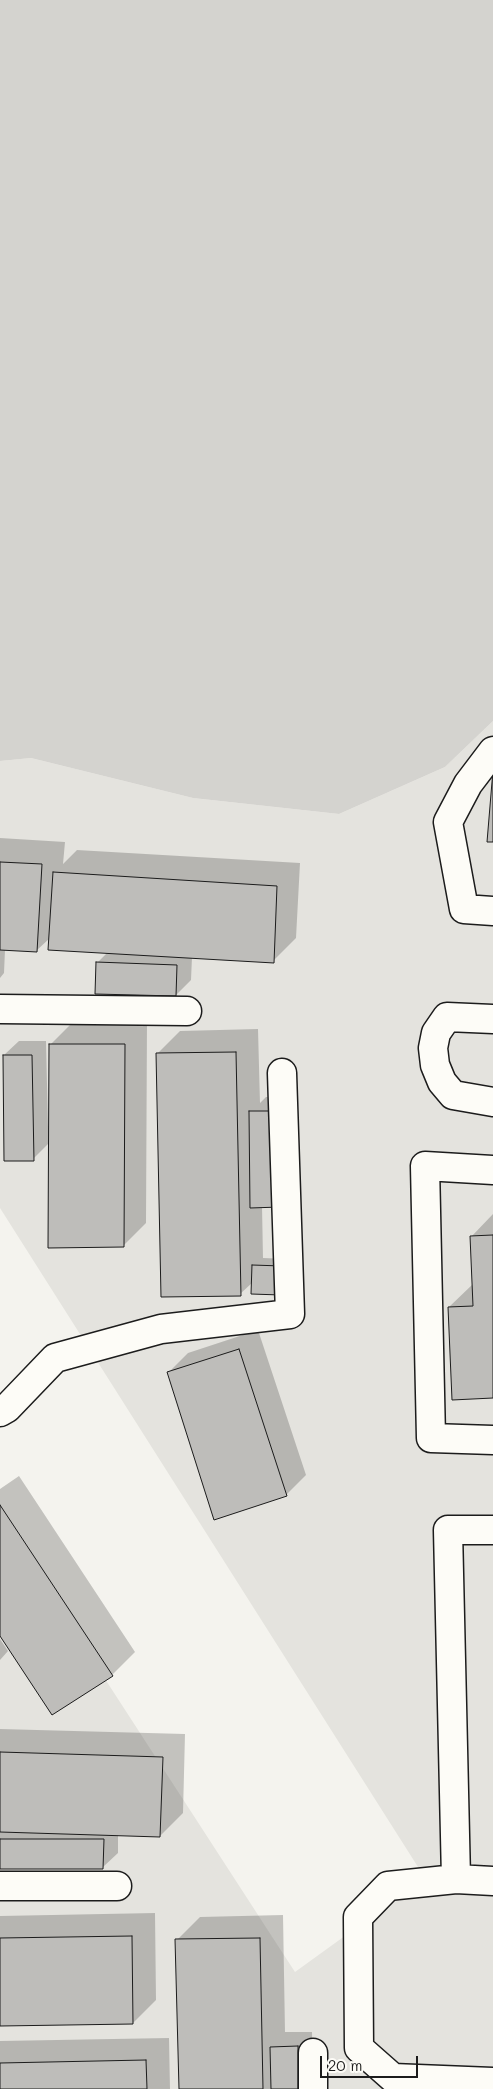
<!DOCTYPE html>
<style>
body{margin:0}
#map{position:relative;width:493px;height:2089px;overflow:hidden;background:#f4f3ee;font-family:Mali,sans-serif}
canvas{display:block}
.scale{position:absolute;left:320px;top:2056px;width:98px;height:22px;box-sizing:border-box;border:2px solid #1c1c1c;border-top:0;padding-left:6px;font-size:15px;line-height:18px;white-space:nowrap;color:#1c1c1c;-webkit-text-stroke:4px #fdfcf7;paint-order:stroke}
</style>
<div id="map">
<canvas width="493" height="2089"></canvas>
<div class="scale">20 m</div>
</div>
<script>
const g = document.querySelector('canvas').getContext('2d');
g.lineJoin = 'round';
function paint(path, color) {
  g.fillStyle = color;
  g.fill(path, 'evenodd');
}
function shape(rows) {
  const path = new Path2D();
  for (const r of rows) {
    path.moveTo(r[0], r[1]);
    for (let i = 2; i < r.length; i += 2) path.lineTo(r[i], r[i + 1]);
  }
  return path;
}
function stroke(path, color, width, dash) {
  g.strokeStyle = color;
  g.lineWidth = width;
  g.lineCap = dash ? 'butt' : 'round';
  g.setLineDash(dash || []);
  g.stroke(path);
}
const built = shape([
 [493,721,493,2089,0,2089,0,1517,295,1972,425,1878,0,1208,0,761,31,758,193,798,339,814,445,767]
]);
const green = shape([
 [0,0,493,0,493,721,445,767,339,814,193,798,31,758,0,761]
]);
const shadow = shape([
 [0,838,65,842,63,864,77,850,300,863,296,938,273,961,192,957,191,980,176,995,97,963,108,952,50,938,36,951,5,950,4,973,0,978],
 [73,1022,147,1022,146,1223,123,1246,50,1142,33,1159,4,1055,19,1041,46,1041,48,1126,50,1126,50,1045],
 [258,1029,260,1103,266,1097,294,1096,262,1206,263,1258,289,1259,253,1282,240,1294,157,1054,180,1031],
 [493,1214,493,1397,449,1307,473,1284,471,1237],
 [258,1330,306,1475,286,1495,168,1373,188,1353],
 [19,1476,135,1652,112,1675,0,1634,0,1489],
 [0,1639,8,1651,0,1660],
 [0,1729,185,1734,183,1813,160,1836,118,1835,118,1853,103,1867,0,1867],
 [155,1913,156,2000,133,2023,0,2025,0,1916],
 [283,1915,285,2032,312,2032,313,2089,180,2089,177,1940,200,1917],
 [169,2038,170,2089,0,2089,0,2041]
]);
const building = shape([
 [493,770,493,842,487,842,493,770],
 [0,862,42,864,37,952,0,950,0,862],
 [53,872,277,886,274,963,48,950,53,872],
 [96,962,177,965,176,996,95,994,96,962],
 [49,1044,125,1044,124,1247,48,1248,49,1044],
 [236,1052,241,1296,161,1297,156,1053,236,1052],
 [3,1055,32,1055,34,1161,4,1161,3,1055],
 [249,1111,280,1111,280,1207,250,1208,249,1111],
 [493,1235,493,1398,452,1400,448,1307,473,1306,470,1236,493,1235],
 [252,1265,282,1266,281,1295,251,1294,252,1265],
 [239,1349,287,1496,214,1520,167,1372,239,1349],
 [0,1505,113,1676,52,1715,0,1636,0,1505],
 [0,1752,163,1757,160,1837,0,1832,0,1752],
 [0,1839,104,1839,103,1869,0,1869,0,1839],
 [132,1936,133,2024,0,2026,0,1938,132,1936],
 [260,1938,263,2089,179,2089,175,1939,260,1938],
 [298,2046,298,2089,271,2089,270,2047,298,2046],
 [146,2060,147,2089,0,2089,0,2063,146,2060]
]);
const minor = shape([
 [493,751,468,784,448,822,464,909,493,911],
 [0,1009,187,1011],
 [493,1019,447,1017,436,1033,433,1048,435,1065,442,1082,453,1095,493,1102],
 [493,1170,425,1166,431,1438,493,1440],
 [0,1412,7,1408,55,1358,161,1329,290,1314,282,1073],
 [456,1879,448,1530,493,1530],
 [493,1881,456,1879,388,1886,358,1917,359,2048,393,2078,493,2082],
 [0,1886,117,1886],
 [313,2089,313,2053]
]);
paint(built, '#e4e3de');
paint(green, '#d4d3cf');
paint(shadow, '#0003');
paint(building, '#bebdba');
stroke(building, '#1c1c1c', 1);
stroke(minor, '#1c1c1c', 31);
stroke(minor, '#fdfcf7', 28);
</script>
